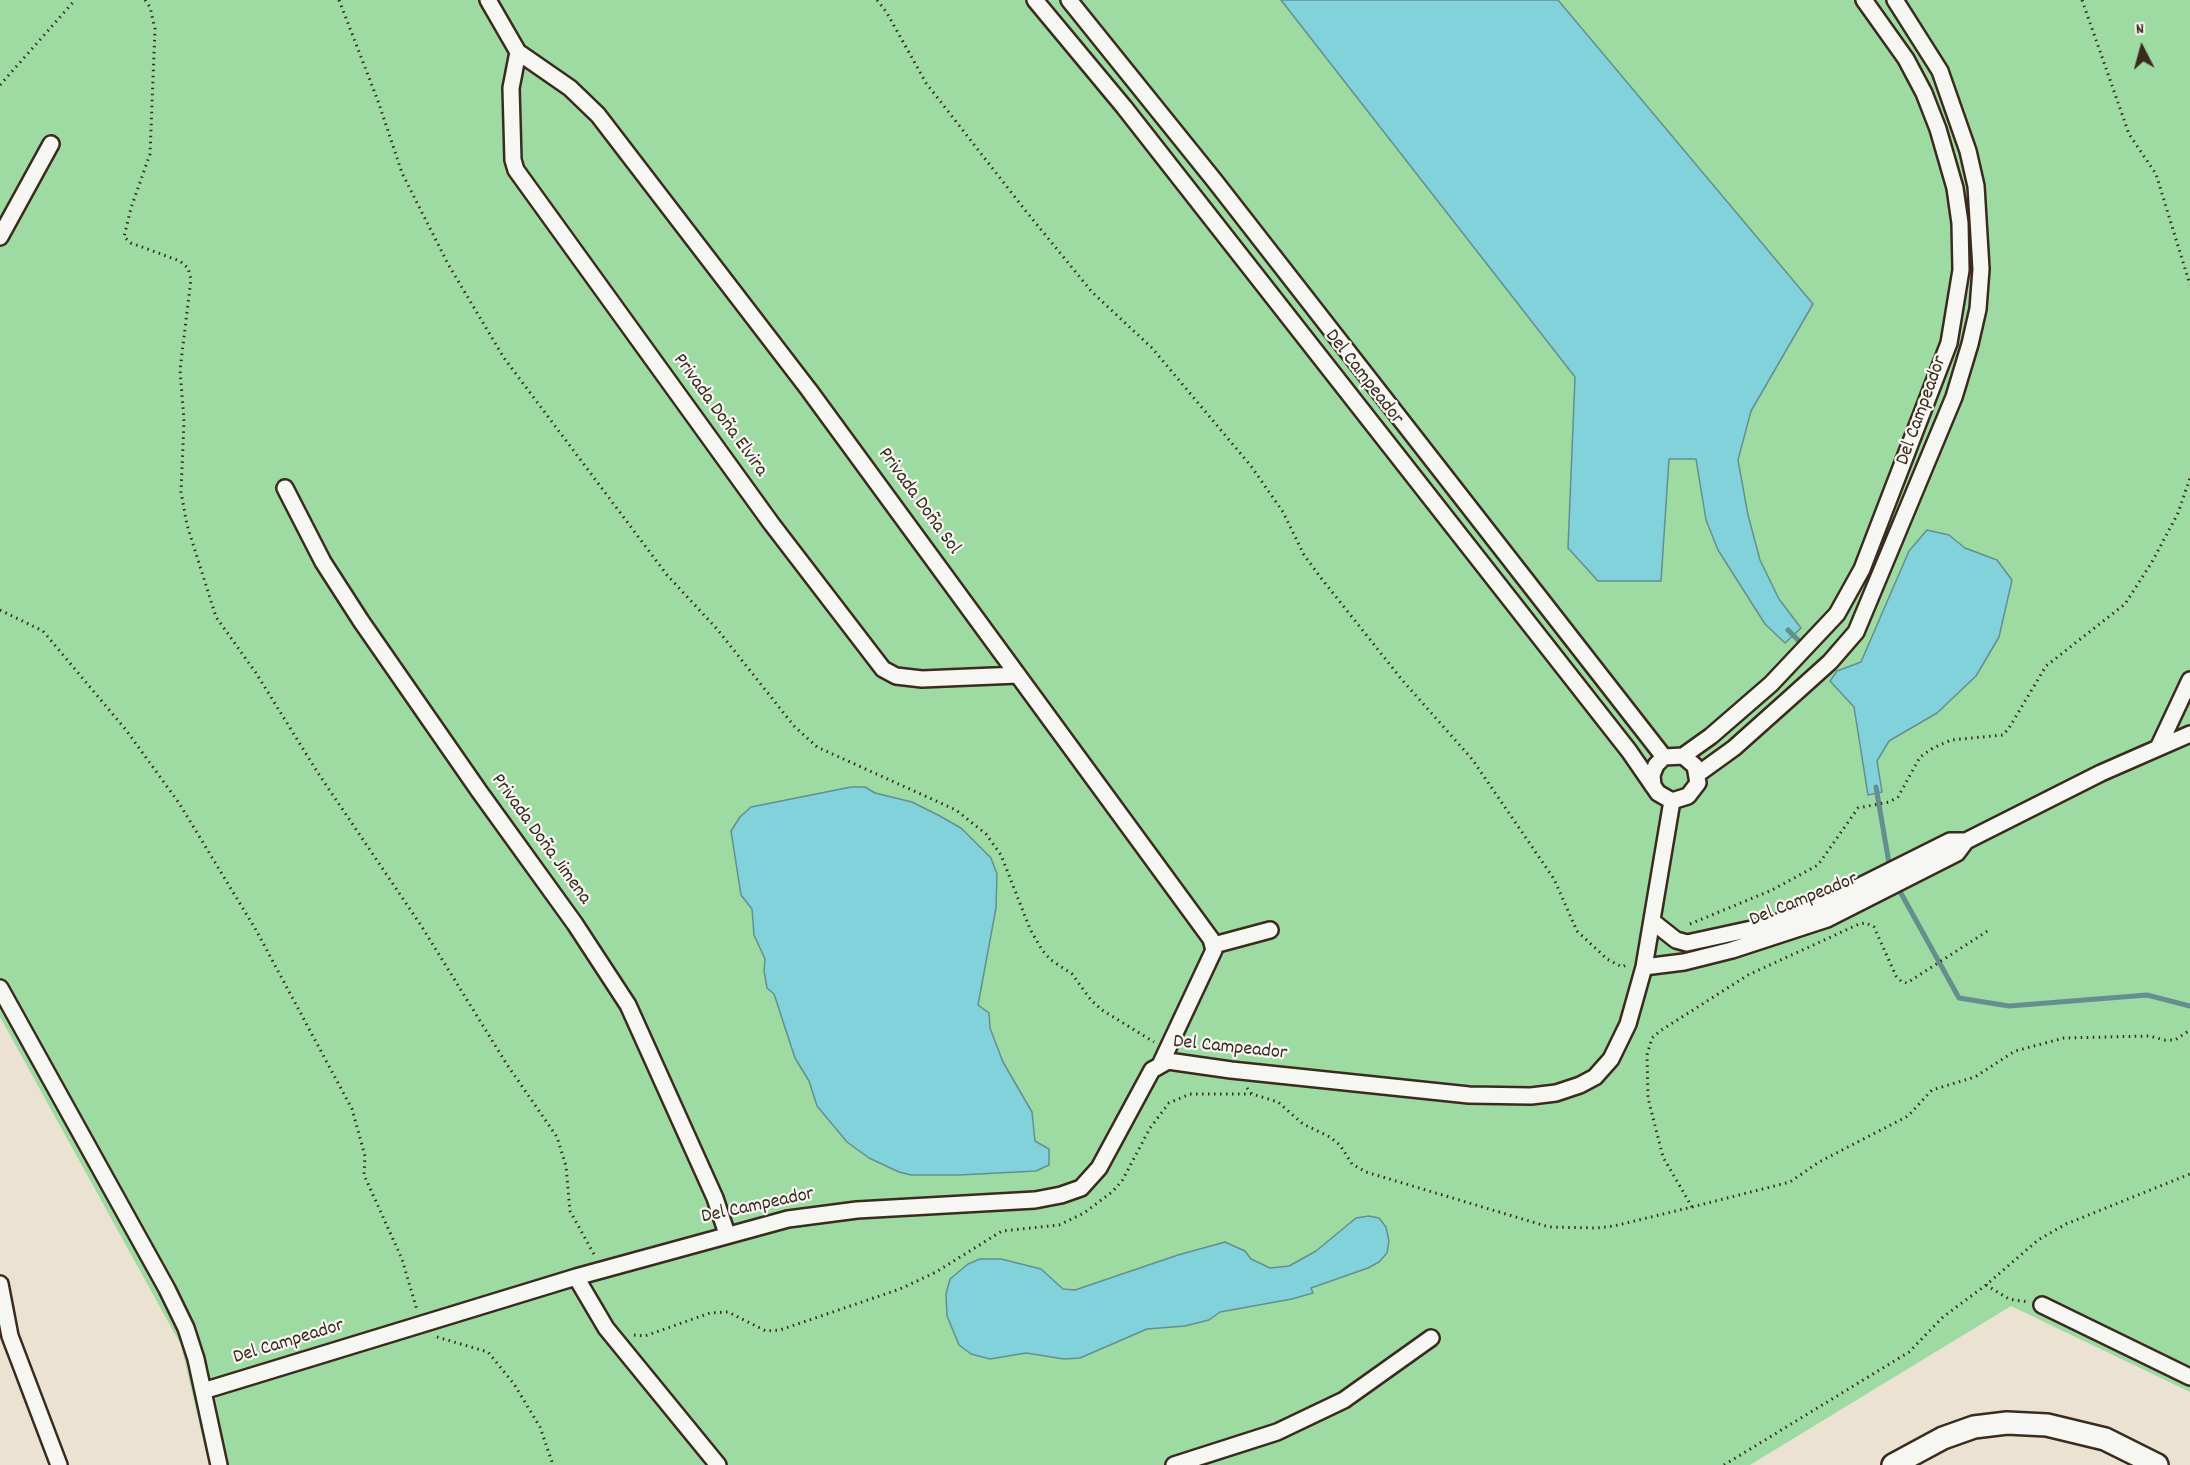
<!DOCTYPE html>
<meta charset="utf-8">
<style>
body{margin:0}
#map{position:relative;width:2190px;height:1465px;overflow:hidden;background:#ebe2d2;font-family:Dekko,sans-serif}
canvas{display:block}
.north{position:absolute;left:2112px;top:18px;width:60px;height:60px;-webkit-text-stroke:4px #f6f6f2;paint-order:stroke;rotate:354deg;font-size:16px;font-weight:700;line-height:24px;text-align:center;color:#3b2a1e}
.north::after{content:'';display:block;margin:auto;width:21px;height:27px;background:#3b2a1e;clip-path:polygon(50% 0,100% 100%,50% 72%,0 100%)}
</style>
<div id="map">
<canvas width="2190" height="1465"></canvas>
<div class="north">N</div>
</div>
<script>
const g = document.querySelector('canvas').getContext('2d');
g.lineJoin = 'round';
function paint(path, color) {
  g.fillStyle = color;
  g.fill(path, 'evenodd');
}
function shape(rows) {
  const path = new Path2D();
  for (const r of rows) {
    path.moveTo(r[0], r[1]);
    for (let i = 2; i < r.length; i += 2) path.lineTo(r[i], r[i + 1]);
  }
  return path;
}
function stroke(path, color, width, dash) {
  g.strokeStyle = color;
  g.lineWidth = width;
  g.lineCap = dash ? 'butt' : 'round';
  g.setLineDash(dash || []);
  g.stroke(path);
}
function label(font, color, halo, rows, align = 'center') {
  g.font = font + ' Dekko,sans-serif';
  g.lineWidth = 4.5;
  g.setLineDash([]);
  g.textBaseline = 'middle';
  g.strokeStyle = halo;
  g.fillStyle = color;
  for (const [text, x, y, turn = 0] of rows) {
    g.save();
    g.translate(x, y);
    g.rotate((+turn || 0) * Math.PI / 180);
    g.textAlign = isNaN(turn) ? turn : align;
    if (halo) g.strokeText(text, 0, 0);
    g.fillText(text, 0, 0);
    g.restore();
  }
}
const green = shape([
 [0,0,2190,0,2190,1392,2011,1306,1750,1465,209,1465,181,1345,0,1017]
]);
const water = shape([
 [1281,0,1558,0,1813,304,1751,411,1738,460,1748,515,1760,560,1779,599,1801,628,1785,643,1765,624,1718,550,1706,520,1696,459,1669,459,1661,581,1598,581,1568,548,1575,377,1281,0],
 [1927,530,1949,535,1965,548,1997,560,2012,580,1999,637,1976,676,1937,713,1889,741,1877,761,1882,792,1868,795,1854,707,1830,681,1837,671,1861,662,1909,551,1927,530],
 [851,787,865,787,875,793,912,802,938,815,961,828,991,858,997,874,996,908,978,1005,989,1013,990,1028,1003,1062,1032,1112,1035,1141,1049,1149,1049,1165,1036,1171,959,1175,911,1175,899,1172,869,1158,847,1142,817,1106,809,1081,795,1058,774,994,767,988,764,971,765,959,754,935,752,909,741,895,731,831,740,817,751,807,851,787],
 [1369,1216,1379,1218,1386,1227,1389,1241,1387,1253,1379,1262,1368,1268,1311,1288,1313,1293,1292,1299,1220,1312,1209,1320,1185,1326,1147,1329,1080,1358,1064,1359,1026,1353,990,1359,971,1354,959,1345,947,1316,946,1294,950,1279,968,1264,980,1259,1001,1259,1041,1269,1063,1289,1075,1290,1178,1255,1225,1242,1245,1251,1251,1259,1270,1268,1289,1266,1316,1251,1356,1218,1369,1216]
]);
const stream = shape([
 [1788,630,1802,644],
 [1876,787,1890,869],
 [1897,886,1959,998,2009,1006,2147,995,2190,1006]
]);
const path = shape([
 [145,0,150,7,155,29,150,154,131,208,124,237,131,243,180,261,188,268,191,279,180,370,184,421,181,492,187,525,216,617,256,673,318,773,422,927,506,1063,557,1137,566,1166,570,1211,595,1256],
 [339,0,378,101,402,173,448,264,504,358,667,575,717,629,794,726,817,747,956,810,986,834,1001,855,1030,929,1042,950,1051,960,1072,974,1091,1000,1102,1010,1154,1042],
 [877,0,887,13,926,83,1025,210,1092,292,1152,348,1251,466,1283,512,1304,555,1321,578,1403,681,1472,759,1554,879,1577,931,1607,959,1622,967,1628,964],
 [2082,0,2129,134,2156,174,2190,285],
 [0,85,75,0],
 [0,610,43,631,126,730,179,803,256,930,352,1109,365,1156,364,1175,402,1259,417,1310],
 [1690,924,1772,890,1818,865,1858,808,1889,802,1898,797,1920,757,1933,748,1951,740,2003,735,2009,728,2046,666,2125,604,2152,562,2178,513,2190,478],
 [1247,1088,1252,1094,1278,1102,1303,1124,1330,1137,1340,1145,1352,1164,1366,1172,1549,1227,1597,1228,1614,1226,1692,1207,1663,1157,1648,1098,1647,1055,1652,1038,1660,1031,1748,975,1859,924,1866,923,1874,927,1896,976,1902,982,1907,983,1989,930],
 [1692,1207,1790,1182,1819,1162,1908,1116,1932,1090,1975,1077,2015,1051,2064,1038,2149,1036,2165,1040,2175,1040,2190,1030],
 [1986,1285,2009,1299,2028,1302],
 [634,1335,645,1336,710,1313,728,1312,766,1331,780,1330,900,1289,936,1272,1002,1231,1059,1225,1084,1213,1112,1192,1122,1181,1150,1128,1169,1103,1190,1094,1251,1094],
 [437,1337,488,1352,514,1384,540,1427,553,1465],
 [1724,1465,1909,1352,1943,1317,1986,1285,2038,1240,2066,1224,2190,1174]
]);
const street = shape([
 [488,0,518,52,570,88,598,115,809,390,1211,939,1214,950,1161,1063],
 [1035,0,1124,107,1629,751,1658,793,1672,801,1688,796,1698,783,1695,766,1683,756,1664,757,1656,765,1652,775,1653,786],
 [1069,0,1214,180,1664,757],
 [518,52,511,88,513,160,516,170,771,523,883,669,896,676,922,679,1018,675],
 [0,237,51,144],
 [285,488,323,562,361,621,479,791,575,924,628,1005,715,1198,727,1234],
 [2158,748,2190,680],
 [1683,756,1711,736,1771,684,1837,614,1862,569,1949,343,1961,270,1960,223,1955,188,1938,129,1924,93,1906,59,1864,0],
 [1698,774,1734,748,1790,698,1830,662,1856,632,1954,397,1970,344,1978,309,1981,269,1976,186,1968,151,1940,71,1895,0],
 [1652,921,1676,940,1687,943,1770,925,1822,905,1950,841,1966,841,2101,773,2190,734],
 [1214,945,1270,930],
 [1644,967,1684,962,1732,950,1827,919,1957,853,1966,841],
 [0,988,167,1289,186,1328,196,1359,219,1465],
 [576,1277,606,1328,718,1465],
 [0,1284,10,1336,59,1465],
 [2042,1305,2190,1377],
 [203,1391,576,1277,788,1219,857,1210,1035,1200,1061,1195,1081,1188,1099,1168,1152,1070,1168,1061,1231,1070,1469,1095,1531,1096,1556,1093,1580,1085,1595,1077,1611,1059,1628,1024,1644,967,1672,801],
 [1174,1465,1277,1432,1344,1400,1431,1338]
]);
const secondary = shape([
 [1893,1465,1943,1438,1974,1427,2007,1423,2047,1425,2105,1439,2157,1465]
]);
const streetNames = [
 ["Del Campeador",1363,378,52],
 ["Del Campeador",1923,411,-70],
 ["Privada Doña Elvira",719,416,54],
 ["Privada Doña Sol",918,502,54],
 ["Privada Doña Jimena",540,840,54],
 ["Del Campeador",1804,901,-22],
 ["Del Campeador",1230,1049,6],
 ["Del Campeador",758,1207,-12],
 ["Del Campeador",289,1343,-17]
];
paint(green, '#9edba3');
paint(water, '#81d2db');
stroke(water, '#658f8f', 1.5);
stroke(stream, '#658f8f', 5);
stroke(street, '#3b2a1e', 20);
stroke(secondary, '#3b2a1e', 26);
stroke(path, '#3b2a1e', 3, [1.5, 4.5]);
stroke(street, '#f6f6f2', 15);
stroke(secondary, '#f6f6f2', 21);
label('20px', '#3b2a1e', '#f6f6f2', streetNames);
</script>
